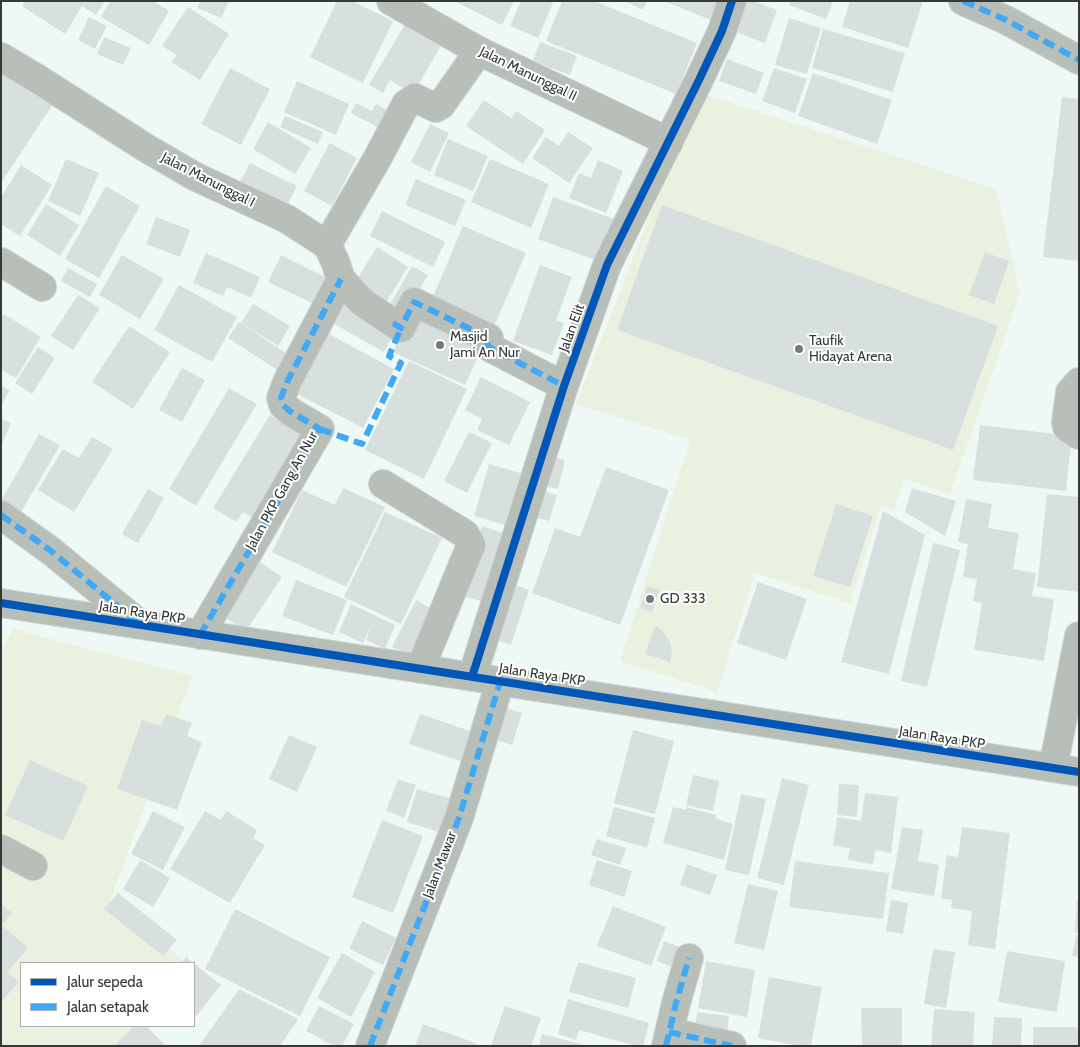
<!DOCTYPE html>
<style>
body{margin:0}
#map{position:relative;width:1080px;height:1047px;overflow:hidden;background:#eef8f4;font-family:Cabin,sans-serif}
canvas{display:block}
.frame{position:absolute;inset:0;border:2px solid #333a37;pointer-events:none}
.legend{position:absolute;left:20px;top:962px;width:175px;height:65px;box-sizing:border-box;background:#fff;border:1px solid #adb0af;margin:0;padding:6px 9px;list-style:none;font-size:15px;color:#333a37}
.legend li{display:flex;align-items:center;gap:10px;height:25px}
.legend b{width:25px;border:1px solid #adb0af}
</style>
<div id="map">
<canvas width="1080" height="1047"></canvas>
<div class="frame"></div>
<ul class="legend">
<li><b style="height:6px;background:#0057b8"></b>Jalur sepeda</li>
<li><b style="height:6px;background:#3fa9f5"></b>Jalan setapak</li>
</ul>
</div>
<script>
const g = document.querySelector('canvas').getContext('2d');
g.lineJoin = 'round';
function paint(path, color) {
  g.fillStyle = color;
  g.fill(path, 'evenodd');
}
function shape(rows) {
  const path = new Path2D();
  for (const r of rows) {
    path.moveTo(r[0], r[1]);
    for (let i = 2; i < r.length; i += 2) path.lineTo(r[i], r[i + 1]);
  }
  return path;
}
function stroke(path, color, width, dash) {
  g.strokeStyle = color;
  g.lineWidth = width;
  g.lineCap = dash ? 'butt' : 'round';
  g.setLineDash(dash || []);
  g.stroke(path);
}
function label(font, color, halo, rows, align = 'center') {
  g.font = font + ' Cabin,sans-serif';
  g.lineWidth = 4;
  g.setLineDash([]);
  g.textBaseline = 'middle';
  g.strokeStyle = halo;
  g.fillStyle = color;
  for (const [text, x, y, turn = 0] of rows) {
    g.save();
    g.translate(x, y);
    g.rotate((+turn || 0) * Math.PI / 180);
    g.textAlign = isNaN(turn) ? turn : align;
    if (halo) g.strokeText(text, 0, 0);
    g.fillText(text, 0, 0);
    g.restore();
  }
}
const green = shape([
 [698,92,996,189,1020,294,950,494,904,479,894,510,881,505,850,603,755,573,717,692,620,661,690,440,576,404],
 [13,629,192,676,110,901,187,963,21,963,21,1026,147,1026,130,1046,1,1046,1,653]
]);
const building = shape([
 [25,1,105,1,96,15,82,6,65,34,22,6],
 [110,1,153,1,169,11,149,45,101,17],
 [201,1,229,1,221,18,197,8],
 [337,1,352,1,393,21,363,83,310,57],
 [454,1,514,1,502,25],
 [521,1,550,1,553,3,538,38,510,26],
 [562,1,594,1,697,43,676,94,546,41],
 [625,1,647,1,643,10],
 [664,1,728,1,718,23],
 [744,1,753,1,777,10,765,43,733,31],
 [791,1,833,1,826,19,789,5],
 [850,1,923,1,908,48,842,27],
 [188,7,229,34,200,80,171,62,177,55,162,46],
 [89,17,107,26,95,49,78,40],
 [789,18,821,28,807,74,775,65],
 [407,21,443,42,413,94,390,80,383,93,369,85],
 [823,29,905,53,893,92,812,68],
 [104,37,131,48,123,65,97,54],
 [540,42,577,56,570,75,533,61],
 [727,59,764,73,756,94,719,81],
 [230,68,270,89,241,145,201,124],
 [774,68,807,79,795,113,762,101],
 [3,72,53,104,1,183,1,74],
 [813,73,892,100,877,144,798,116],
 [297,81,349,104,336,135,284,112],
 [1062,97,1079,99,1079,261,1043,257],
 [484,100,511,118,516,111,545,130,523,164,466,126],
 [356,103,372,111,376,104,394,114,386,132,351,113],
 [285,116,323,132,318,144,280,127],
 [268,122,311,148,295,174,253,149],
 [430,124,449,133,430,172,411,162],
 [568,132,593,148,569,183,532,158,546,137,559,146],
 [448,139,488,156,473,191,434,175],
 [330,143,357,158,332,206,304,191],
 [66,159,99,173,80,216,48,201],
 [490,159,549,184,531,228,471,202],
 [598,160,623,171,606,213,569,198,579,173,591,178],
 [250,163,297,186,285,209,238,185],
 [21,165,52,185,20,236,1,224,1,197],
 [416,179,466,200,455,226,405,205],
 [106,186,140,206,99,278,65,259],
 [553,197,614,219,598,261,538,239],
 [46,204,79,225,60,256,27,235],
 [662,205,998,326,953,450,617,330],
 [382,211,445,242,433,267,370,236],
 [156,217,190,230,180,257,146,244],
 [463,226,526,253,492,331,430,304],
 [377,247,408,267,387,301,355,282],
 [985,252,1009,261,994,304,969,295],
 [206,253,260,277,251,298,227,287,223,296,193,283],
 [122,255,164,279,140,319,99,295],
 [281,255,325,277,312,303,268,282],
 [540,265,572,277,556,320,564,323,552,355,513,341],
 [412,266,428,275,402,320,386,311],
 [68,268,97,284,90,297,61,281],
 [179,285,237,317,212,362,154,330],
 [78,295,100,308,73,350,51,336],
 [342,298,397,329,384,352,329,321],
 [253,304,290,326,278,346,241,323],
 [415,304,487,338,465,385,393,352],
 [4,314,41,337,16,378,1,370,1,318],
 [239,322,289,355,279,371,228,338],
 [129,326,170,352,133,409,92,382],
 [329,334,394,369,363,428,297,394],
 [38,347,55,358,32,394,15,383],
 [409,361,467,389,424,479,365,450],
 [182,368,205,380,182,422,159,410],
 [481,377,530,402,509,445,477,430,482,419,465,410],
 [1,386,10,390,1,406],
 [229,388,257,404,196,506,169,489],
 [270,415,309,439,259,521,243,512,236,522,213,508],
 [1,419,11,423,1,446],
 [980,425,1072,436,1066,491,973,480],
 [469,432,492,443,467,493,444,481],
 [39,434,60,445,20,514,1,504,1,501],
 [92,437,113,449,74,512,38,490,63,449,79,458],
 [552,457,565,460,558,489,544,486],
 [489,464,524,474,509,526,474,516],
 [606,467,669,490,620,625,532,593,555,528,580,537],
 [343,488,385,507,346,587,272,552,302,490,335,505],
 [912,488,956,501,945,536,905,512],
 [148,489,164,498,138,543,122,534],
 [543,491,557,495,549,521,535,517],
 [1047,494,1079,497,1079,592,1037,587],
 [966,499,992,504,988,528,1019,533,1013,569,1036,573,1032,596,1054,599,1044,661,974,650,982,603,973,601,977,579,963,577,968,544,958,542],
 [836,504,873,516,850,587,813,576],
 [883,511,925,535,889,674,841,662],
 [385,512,442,538,401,624,344,597],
 [482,526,509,535,488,603,460,595],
 [933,543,960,550,927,687,901,681],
 [259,561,282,577,246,631,223,616],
 [296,580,347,600,333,635,282,616],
 [758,582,807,599,786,660,737,643],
 [510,583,529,590,511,645,492,638],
 [647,586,659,590,652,612,640,608],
 [416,600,434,610,411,656,392,647],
 [351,604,395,625,385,649,366,640,372,623,363,643,339,632],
 [655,626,662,630,670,642,672,651,670,662,645,654],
 [502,707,522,713,512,745,493,739],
 [166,714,192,723,187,736,202,742,177,810,117,789,142,720,161,726],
 [420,714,476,733,466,763,409,744],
 [633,730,674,741,655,814,614,803],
 [289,735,317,747,297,792,269,779],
 [30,760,88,786,63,841,5,815],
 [693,775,719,781,713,811,686,805],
 [782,778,809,785,784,885,757,878],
 [398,779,416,785,404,818,386,811],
 [839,784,859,785,857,817,837,815],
 [417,789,452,799,442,833,407,822],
 [865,793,898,797,891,853,875,850,873,864,848,860,850,848,833,846,837,817,861,821],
 [741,794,766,799,749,875,725,870],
 [614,807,655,818,647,848,606,836],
 [673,807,686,810,686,807,716,815,715,818,733,824,724,860,663,843],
 [153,811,185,827,163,870,131,854],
 [205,811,221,820,226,811,257,830,253,838,265,845,230,903,170,869],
 [382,820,423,836,393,913,352,897],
 [902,827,923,830,918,861,939,865,934,896,891,889],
 [962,827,1010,833,995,949,968,945,972,911,951,908,952,900,941,898,947,855,958,857],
 [597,839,626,848,620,865,591,855],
 [140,860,170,878,153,907,123,889],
 [597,860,632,871,624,897,589,885],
 [795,861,889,873,883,919,789,907],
 [687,864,717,875,710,895,680,885],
 [748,884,778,891,764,950,734,943],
 [118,893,177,940,163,956,104,909],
 [891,900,908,903,903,934,886,931],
 [1077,900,1079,900,1079,933,1075,933],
 [1,904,12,913,2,925,28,948,7,972,19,982,1,1002],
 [613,906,666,927,651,966,597,946],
 [235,909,330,957,300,1016,205,969],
 [362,921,396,938,383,965,349,949],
 [1076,935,1079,936,1079,957,1072,956],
 [664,941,685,949,678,969,657,961],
 [933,949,955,952,946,1008,924,1004],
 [1007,951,1065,961,1057,1012,998,1002],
 [342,953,375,972,351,1017,317,998],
 [186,957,221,985,194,1019,194,963,181,963],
 [706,961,755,970,747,1017,698,1008],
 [578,962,636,978,628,1008,569,992],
 [769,977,822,987,811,1046,799,1046,758,1038],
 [239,989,298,1019,280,1046,199,1046],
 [568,999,649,1023,643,1046,636,1046,579,1030,576,1040,558,1034],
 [319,1006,354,1024,342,1046,334,1046,306,1031],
 [505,1006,541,1018,531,1046,491,1046],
 [861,1008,902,1008,902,1046,862,1046],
 [934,1009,975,1012,973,1046,931,1046],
 [697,1012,729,1016,727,1035,695,1031],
 [994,1017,1022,1018,1021,1046,992,1046],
 [423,1024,478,1044,477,1046,415,1046],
 [134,1026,146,1026,166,1046,114,1046],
 [1033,1027,1079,1027,1079,1046,1033,1046],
 [542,1034,584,1045,584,1046,539,1046]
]);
const minor = shape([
 [391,1,479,51,669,142],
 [963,1,1006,20,1079,60],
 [1,57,38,79,146,148,196,177,287,219,327,245,335,261,341,279,362,302,401,328,414,302,489,338,487,346,564,386],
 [327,245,377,159,406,104,415,98,436,108,441,105,479,51],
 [1,262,42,287],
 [1079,382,1070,392,1066,422,1067,427,1079,435],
 [383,484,465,534,471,545,420,669],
 [1,515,51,551,140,624],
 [1,603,1079,772],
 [200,635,320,429,291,412,283,405,281,398,287,382,341,279],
 [472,677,564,386,607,265,699,80,722,31,732,1],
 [1053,768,1079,636],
 [1,849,33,866],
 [669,1032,732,1046],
 [370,1046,459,818,500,682],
 [666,1046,676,1003,689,958]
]);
const quiet = shape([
 [963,1,1006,20,1079,60],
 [393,323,401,328,414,302,489,338,487,346,564,386],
 [320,429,362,444,401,363,389,356,401,328],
 [1,515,51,551,137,622],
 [200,635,320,429,291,412,283,405,281,398,287,382,341,279],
 [669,1032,732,1046],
 [370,1046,459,818,500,682],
 [666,1046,676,1003,689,958]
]);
const cycleway = shape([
 [1,603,1079,772],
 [472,677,564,386,607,265,699,80,722,31,732,1]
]);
const markers = [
 [440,345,5,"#747c79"],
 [799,349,5,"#747c79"],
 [650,599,5,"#747c79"]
];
const streetNames = [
 ["Jalan Manunggal II",528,74,26],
 ["Jalan Manunggal I",208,180,27],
 ["Jalan Elit",572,328,-70],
 ["Jalan PKP Gang An Nur",282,491,-61],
 ["Jalan Raya PKP",142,613,9],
 ["Jalan Raya PKP",542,675,9],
 ["Jalan Raya PKP",942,738,9],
 ["Jalan Mawar",440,865,-69]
];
const poiNames = [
 ["Masjid",450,337],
 ["Jami An Nur",450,353],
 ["Taufik",809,341],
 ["Hidayat Arena",809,357],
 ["GD 333",660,599]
];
paint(green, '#ebf1df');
paint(building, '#d8e0df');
stroke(minor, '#cdd5d2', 30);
stroke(minor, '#b8beb8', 28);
stroke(quiet, '#3fa9f5', 6, [12, 6]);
stroke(cycleway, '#0057b8', 8);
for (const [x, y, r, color] of markers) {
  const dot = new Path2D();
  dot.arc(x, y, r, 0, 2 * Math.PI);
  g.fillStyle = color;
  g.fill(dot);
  stroke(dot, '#fff', 2);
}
label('14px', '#333a37', '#fff', streetNames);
label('14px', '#333a37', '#fff', poiNames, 'left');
</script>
